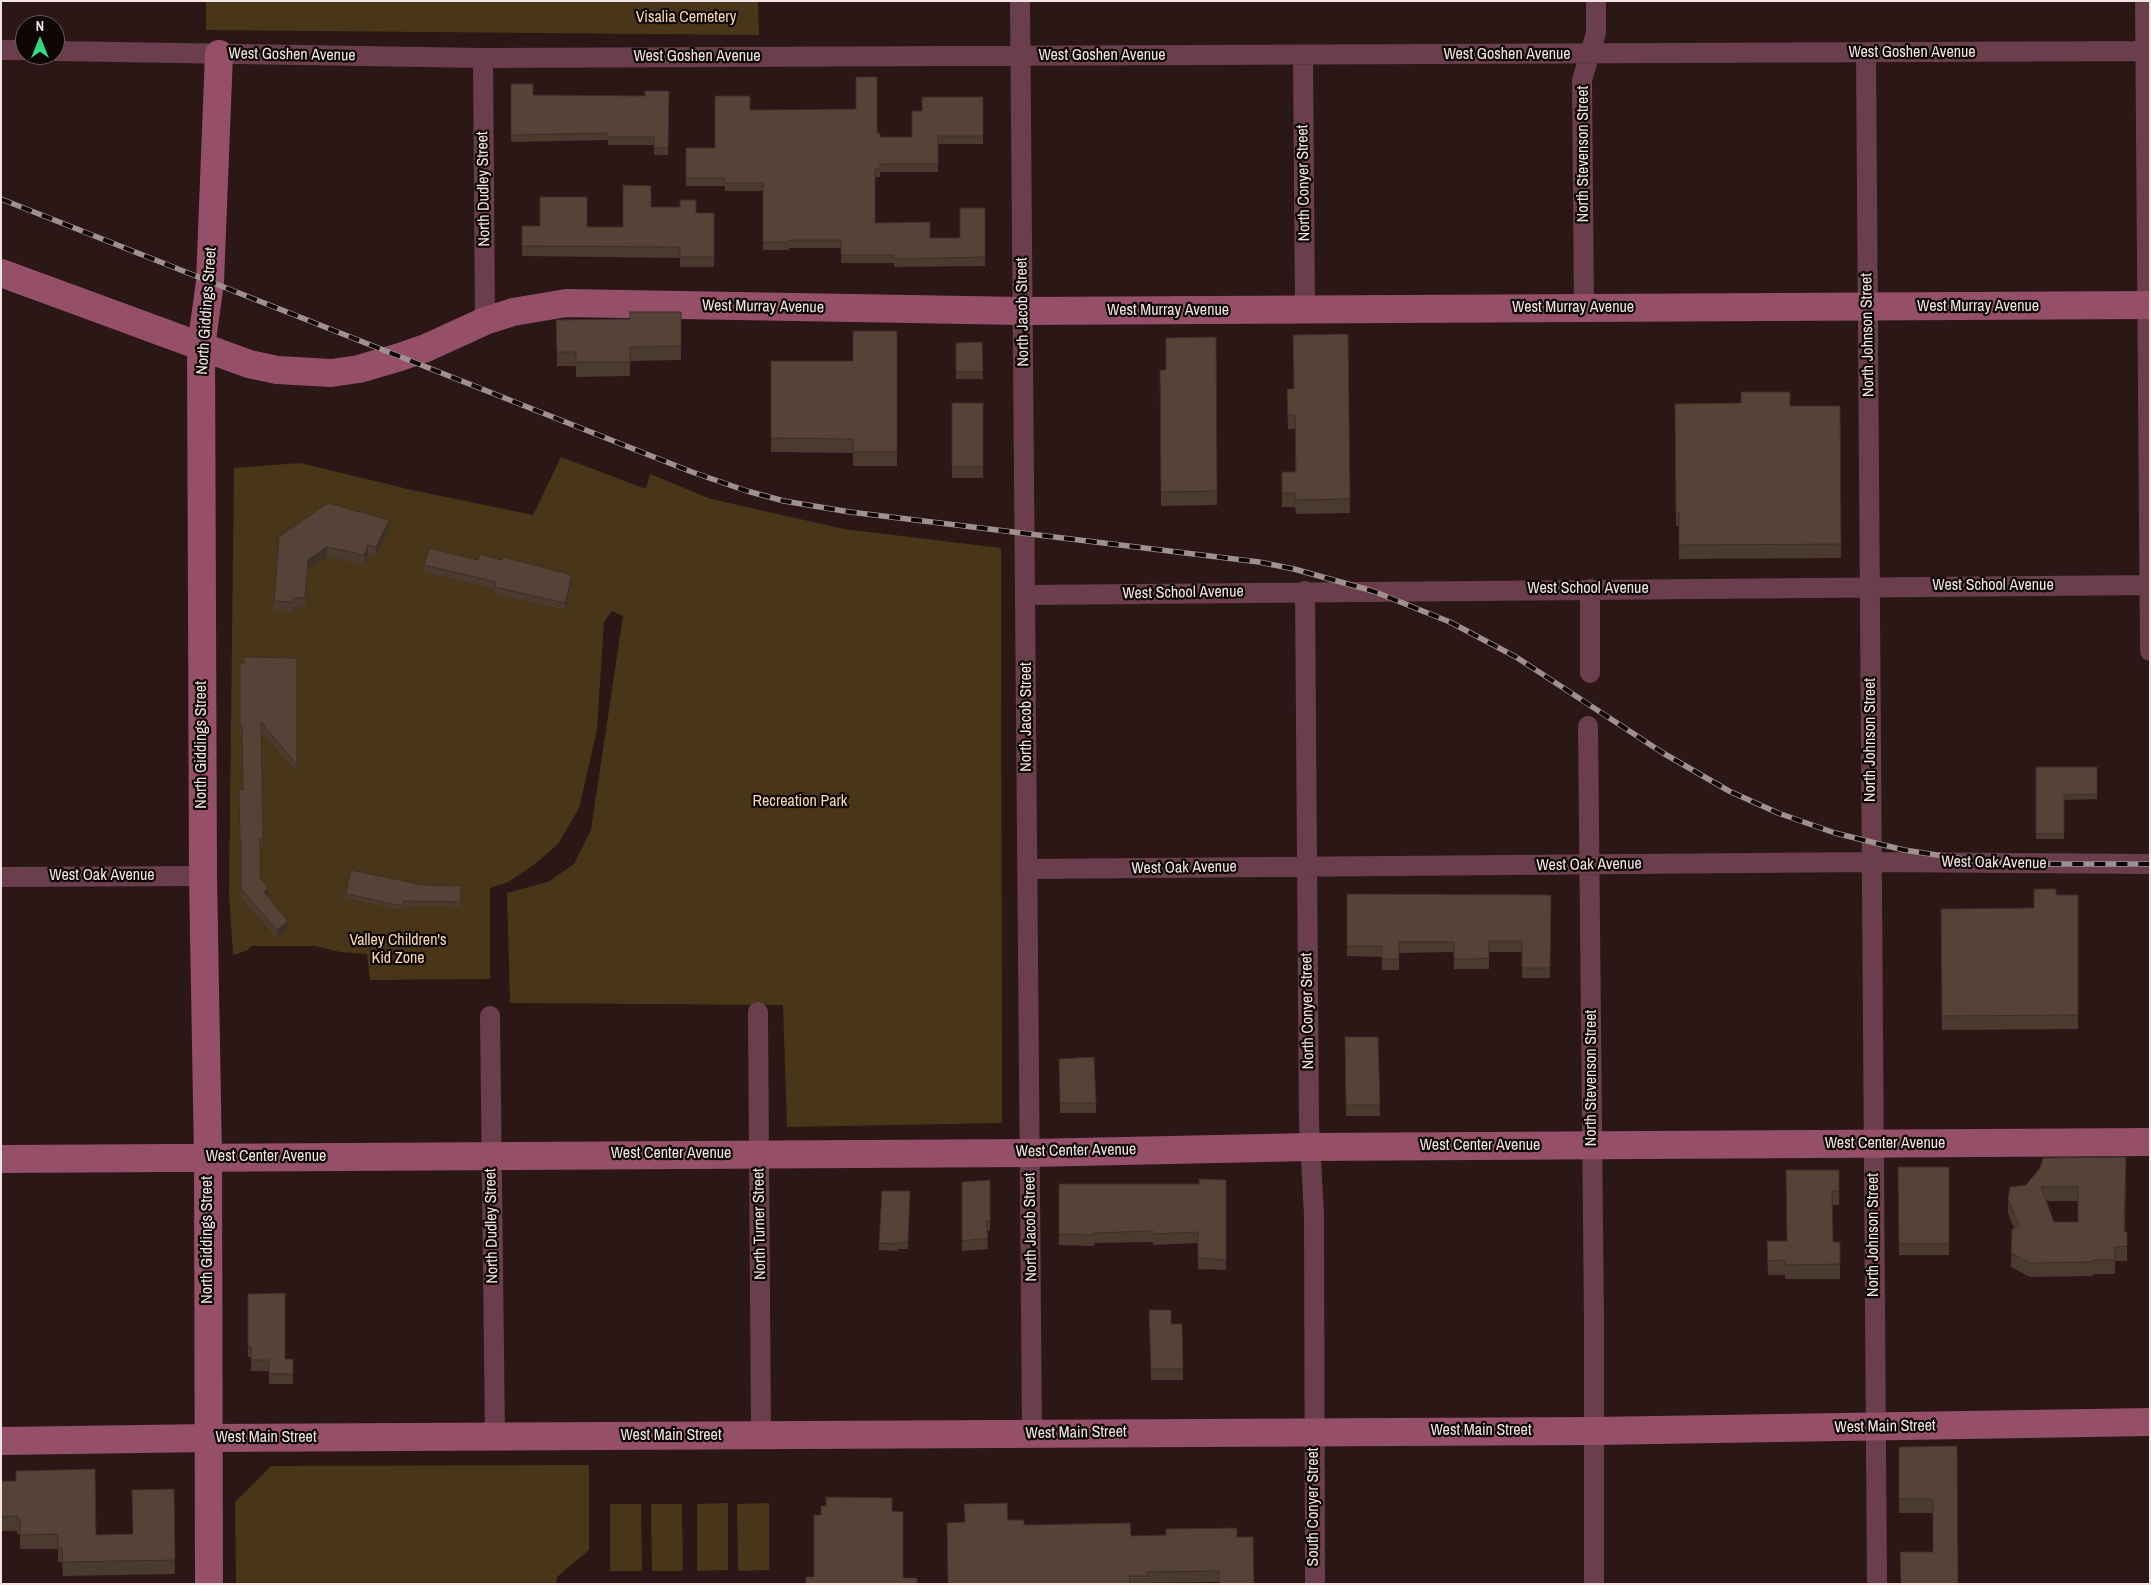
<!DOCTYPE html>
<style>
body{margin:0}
#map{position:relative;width:2151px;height:1585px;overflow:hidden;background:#2a1716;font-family:"Archivo Narrow",sans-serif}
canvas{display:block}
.frame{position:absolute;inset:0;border:2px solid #f2e4e2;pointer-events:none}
.north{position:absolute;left:15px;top:15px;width:50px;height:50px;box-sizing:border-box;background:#0d0605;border:1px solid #695f5d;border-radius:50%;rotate:0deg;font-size:14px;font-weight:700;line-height:20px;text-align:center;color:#f2e4e2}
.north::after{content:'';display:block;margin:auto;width:18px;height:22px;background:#36d880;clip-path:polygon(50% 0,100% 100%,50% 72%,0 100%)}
</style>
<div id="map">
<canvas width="2151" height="1585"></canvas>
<div class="frame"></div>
<div class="north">N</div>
</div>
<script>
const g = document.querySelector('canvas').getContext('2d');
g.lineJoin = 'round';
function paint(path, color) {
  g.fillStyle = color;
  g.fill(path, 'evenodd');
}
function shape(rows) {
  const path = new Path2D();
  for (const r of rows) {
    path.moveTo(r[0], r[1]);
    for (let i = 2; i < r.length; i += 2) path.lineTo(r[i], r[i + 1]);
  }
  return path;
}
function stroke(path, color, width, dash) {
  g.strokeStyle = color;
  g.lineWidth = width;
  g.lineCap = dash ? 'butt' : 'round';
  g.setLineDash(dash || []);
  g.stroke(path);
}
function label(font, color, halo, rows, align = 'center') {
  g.font = font + ' "Archivo Narrow",sans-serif';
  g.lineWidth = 4.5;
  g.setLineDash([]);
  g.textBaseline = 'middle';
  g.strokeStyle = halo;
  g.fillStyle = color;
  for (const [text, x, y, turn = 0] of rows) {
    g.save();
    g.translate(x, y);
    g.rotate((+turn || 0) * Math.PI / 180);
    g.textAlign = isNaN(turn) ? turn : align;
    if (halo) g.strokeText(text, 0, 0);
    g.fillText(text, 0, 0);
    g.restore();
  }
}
const green = shape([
 [206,1,758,1,759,35,206,30],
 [561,457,646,489,650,474,711,499,844,529,1001,548,1002,1123,787,1127,783,1005,510,1003,507,893,548,882,574,864,591,830,623,616,612,611,604,622,597,730,579,808,558,844,535,864,508,882,490,888,490,979,370,980,367,954,340,952,315,946,251,946,248,950,233,955,229,893,234,468,300,463,412,490,533,515],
 [589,1465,589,1550,557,1577,556,1584,236,1584,235,1502,271,1466],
 [728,1503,728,1570,697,1571,697,1504],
 [769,1503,769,1570,738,1571,737,1504],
 [610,1504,641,1504,642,1571,610,1571],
 [651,1504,682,1504,683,1571,652,1571]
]);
const street = shape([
 [1020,1,1032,1433],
 [2145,1,2150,651],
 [1,50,25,50],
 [55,51,483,58,2150,51],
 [1866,53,1877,1584],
 [1303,56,1305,310],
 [483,58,485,321],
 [1584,308,1582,80,1596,33,1596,1],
 [1590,589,1590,673],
 [1305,591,1309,1123,1314,1214,1315,1584],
 [1026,595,2150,585],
 [1588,726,1594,1321,1594,1584],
 [1028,869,1872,862,2150,864],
 [1,877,203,876],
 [758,1012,761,1435],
 [490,1016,495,1437]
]);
const secondary = shape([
 [1,273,249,364,277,370,331,373,359,369,400,357,426,348,485,321,513,312,566,303,1023,311,2150,305],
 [1,1159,1030,1153,1310,1147,2150,1142],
 [1,1441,209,1438,1594,1431,2150,1422],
 [209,1584,208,1158,203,876,201,347,210,282,219,54]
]);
const rail = shape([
 [1,199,692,472,747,491,784,501,850,512,1259,562,1294,569,1373,591,1450,622,1516,657,1663,753,1729,791,1778,813,1835,833,1904,850,1970,860,2025,864,2150,864]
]);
const wall = shape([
 [511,84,533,95,645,96,669,91,668,155,654,155,654,145,608,145,608,140,511,142],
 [983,97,983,144,938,144,938,172,880,172,880,177,875,177,875,223,930,238,960,238,985,208,985,266,894,267,894,263,841,263,841,248,789,248,789,250,763,250,763,191,725,191,725,186,686,186,686,148,715,148,750,110,877,133,880,137,912,137,922,111],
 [651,207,696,213,714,213,714,267,680,267,680,258,522,256,522,226,623,227],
 [681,312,681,360,630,361,630,376,576,377,576,366,557,366,556,320,630,319],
 [897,331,897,466,853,466,853,453,771,452,771,361,853,361],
 [1348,334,1350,513,1296,514,1295,507,1282,507,1282,472,1295,472,1295,429,1288,429,1287,389,1293,389],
 [1216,337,1217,505,1161,506,1160,370,1166,370],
 [982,342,983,379,956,379,956,343],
 [952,403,983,403,983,478,952,478],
 [1741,403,1790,406,1840,406,1841,558,1679,559,1679,526,1676,526,1675,404],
 [389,530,376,556,368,554,364,565,327,556,308,569,305,607,294,607,293,612,274,610,274,601,279,537],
 [478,560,572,582,565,610,495,594,495,589,424,572,424,565],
 [297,658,297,773,261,731,263,847,260,847,260,878,269,896,268,897,288,929,277,938,241,898,241,847,240,847,239,790,243,790,242,735,240,735,240,663],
 [2036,767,2097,767,2097,799,2064,800,2064,839,2036,839],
 [423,885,461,886,461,907,404,906,403,910,346,898,346,894],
 [1347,894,1551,895,1550,978,1522,978,1522,952,1489,952,1489,969,1454,969,1454,952,1399,953,1399,970,1382,970,1382,957,1347,956],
 [2056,895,2078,895,2078,1029,1942,1030,1941,909,2034,908],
 [1345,1037,1378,1037,1380,1116,1346,1116],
 [1059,1059,1096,1103,1096,1113,1060,1113],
 [2126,1157,2125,1232,2127,1232,2127,1261,2115,1261,2115,1274,2093,1274,2093,1276,2030,1277,2011,1267,2012,1229,2014,1228,2008,1213,2008,1199,2026,1185],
 [2046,1201,2078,1201,2078,1222,2054,1222],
 [1898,1167,1949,1167,1949,1255,1899,1255],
 [1839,1170,1839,1205,1832,1205,1833,1242,1840,1242,1840,1279,1785,1279,1785,1275,1768,1275,1767,1241,1787,1241],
 [990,1180,990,1231,987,1231,988,1249,962,1251,962,1182],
 [1226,1180,1226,1270,1198,1269,1198,1243,1153,1245,1153,1242,1094,1243,1094,1246,1059,1245,1059,1184,1199,1184],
 [910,1191,908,1249,898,1249,898,1251,879,1250,879,1243],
 [248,1294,285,1359,293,1359,293,1384,269,1384,269,1371,251,1371,251,1357,248,1357],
 [1149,1310,1171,1324,1182,1324,1183,1380,1151,1380],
 [1957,1446,1933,1552,1933,1513,1899,1513,1899,1447],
 [1,1481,96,1535,133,1534,174,1489,175,1574,63,1576,62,1562,58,1562,58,1549,20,1549,20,1534,17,1534,17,1531,1,1531],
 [1008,1520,1024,1525,1131,1536,1166,1535,1237,1528,1219,1582,1148,1583,1148,1584,947,1584,964,1522]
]);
const shadedWall = shape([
 [389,520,389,530,376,556,376,547],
 [368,545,368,554,364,565,364,555],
 [327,547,327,556,308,569,305,607,308,560],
 [572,575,572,582,565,610,565,603],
 [269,888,269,896,264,900,264,892],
 [288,921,288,929,277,938,277,930]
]);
const building = shape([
 [856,77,877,77,877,133,880,133,880,137,912,137,912,111,922,111,922,97,983,97,983,136,938,136,938,164,880,164,880,169,875,169,875,223,930,222,930,238,960,238,960,208,985,208,985,257,894,259,894,255,841,255,841,240,789,240,789,242,763,242,763,183,725,183,725,178,686,178,686,148,715,148,715,96,750,96,750,110,856,109,856,77],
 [511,84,533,84,533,95,645,96,645,91,669,91,668,148,654,148,654,137,608,137,608,133,511,135,511,84],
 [623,185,651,186,651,207,680,207,680,200,696,200,696,213,714,213,714,257,680,257,680,247,522,246,522,226,540,226,540,197,587,197,587,227,623,227,623,185],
 [630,312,681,312,681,346,630,347,630,362,576,362,576,352,557,352,556,320,630,319,630,312],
 [853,331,897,331,897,452,853,452,853,439,771,438,771,361,853,361,853,331],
 [1348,334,1350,499,1296,500,1295,493,1282,493,1282,472,1296,472,1295,415,1288,415,1287,389,1294,389,1293,335,1348,334],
 [1216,337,1217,491,1161,492,1160,370,1166,370,1166,338,1216,337],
 [982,342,983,372,956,372,956,343,982,342],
 [1741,392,1790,392,1790,406,1840,406,1841,544,1679,545,1679,512,1676,512,1675,404,1741,403,1741,392],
 [952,403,983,403,983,467,952,467,952,403],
 [328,503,389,520,376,547,368,545,364,555,327,547,308,560,305,598,294,598,293,602,274,601,279,537,328,503],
 [429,548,478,560,480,554,502,560,503,557,572,575,565,603,495,587,496,582,424,565,429,548],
 [244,657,297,658,297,765,261,722,263,839,260,839,260,878,269,888,264,892,288,921,277,930,241,889,241,839,240,839,239,790,243,790,242,727,240,727,240,663,244,663,244,657],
 [2036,767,2097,767,2097,794,2064,795,2064,834,2036,834,2036,767],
 [351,870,423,885,461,886,461,902,404,901,403,906,346,894,351,870],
 [2034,889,2056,889,2056,895,2078,895,2078,1015,1942,1016,1941,909,2034,908,2034,889],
 [1347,894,1551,895,1550,968,1522,968,1522,941,1489,941,1489,958,1472,959,1454,959,1454,942,1399,942,1399,959,1382,959,1382,946,1347,946,1347,894],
 [1345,1037,1378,1037,1380,1105,1346,1105,1345,1037],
 [1094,1057,1096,1103,1060,1103,1059,1059,1094,1057],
 [2126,1157,2124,1232,2127,1232,2127,1246,2114,1247,2115,1260,2093,1260,2093,1262,2030,1263,2011,1253,2012,1229,2019,1226,2008,1199,2010,1187,2026,1185,2040,1168,2043,1158,2126,1157],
 [2041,1187,2078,1187,2078,1222,2054,1222,2041,1187],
 [1898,1167,1949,1167,1949,1244,1899,1244,1898,1167],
 [1786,1170,1839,1170,1839,1191,1832,1191,1833,1242,1840,1242,1840,1264,1785,1265,1785,1260,1768,1261,1767,1241,1787,1241,1786,1170],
 [1199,1179,1226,1180,1226,1260,1198,1258,1198,1232,1153,1234,1153,1231,1094,1233,1094,1235,1059,1234,1059,1184,1199,1184,1199,1179],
 [990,1180,990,1221,986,1221,988,1238,962,1241,962,1182,990,1180],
 [882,1191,910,1191,908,1242,898,1242,898,1244,879,1243,882,1191],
 [285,1293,285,1359,293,1359,293,1374,269,1374,269,1360,251,1360,251,1347,248,1347,248,1294,285,1293],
 [1149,1310,1171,1310,1171,1324,1182,1324,1183,1369,1151,1369,1149,1310],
 [1957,1446,1958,1584,1901,1584,1900,1552,1933,1552,1933,1499,1899,1499,1899,1447,1957,1446],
 [95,1469,96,1535,133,1534,132,1490,174,1489,175,1560,63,1562,62,1548,58,1548,58,1534,20,1535,20,1519,17,1519,17,1516,1,1517,1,1481,16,1481,16,1471,95,1469],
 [826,1497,892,1498,892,1511,903,1512,903,1578,917,1578,917,1584,806,1584,806,1577,814,1577,814,1515,821,1515,821,1506,826,1506,826,1497],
 [1007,1503,1008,1520,1024,1520,1024,1525,1130,1523,1131,1536,1166,1535,1166,1529,1237,1528,1237,1537,1253,1537,1254,1584,1219,1584,1219,1571,1147,1572,1148,1576,1129,1576,1130,1584,948,1584,947,1523,965,1522,964,1504,1007,1503]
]);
const parkNames = [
 ["Visalia Cemetery",686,18],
 ["Recreation Park",800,802],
 ["Valley Children's",398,941],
 ["Kid Zone",398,959]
];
const streetNames = [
 ["West Goshen Avenue",1912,53],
 ["West Goshen Avenue",292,55,1],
 ["West Goshen Avenue",1507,55],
 ["West Goshen Avenue",1102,56],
 ["West Goshen Avenue",697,57],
 ["North Stevenson Street",1584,154,-90],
 ["North Conyer Street",1304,183,-91],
 ["North Dudley Street",484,189,-91],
 ["West Murray Avenue",763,307,1],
 ["West Murray Avenue",1978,307],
 ["West Murray Avenue",1573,308],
 ["North Giddings Street",207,311,-86],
 ["West Murray Avenue",1168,311],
 ["North Jacob Street",1023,312,-91],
 ["North Johnson Street",1868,335,-91],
 ["West School Avenue",1993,586],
 ["West School Avenue",1588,589],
 ["West School Avenue",1183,593,-1],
 ["North Jacob Street",1027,717,-90],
 ["North Johnson Street",1871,740,-90],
 ["North Giddings Street",202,745,-90],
 ["West Oak Avenue",1994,863,1],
 ["West Oak Avenue",1589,865,-1],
 ["West Oak Avenue",1184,868,-1],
 ["West Oak Avenue",102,876],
 ["North Conyer Street",1308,1011,-91],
 ["North Stevenson Street",1592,1078,-90],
 ["West Center Avenue",1885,1144],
 ["West Center Avenue",1480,1146],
 ["West Center Avenue",1076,1151,-1],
 ["West Center Avenue",671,1154],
 ["West Center Avenue",266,1157],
 ["North Turner Street",760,1224,-91],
 ["North Dudley Street",492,1226,-91],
 ["North Jacob Street",1031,1227,-91],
 ["North Johnson Street",1874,1235,-90],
 ["North Giddings Street",208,1240,-90],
 ["West Main Street",1885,1427,-1],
 ["West Main Street",1481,1431],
 ["West Main Street",1076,1433,-1],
 ["West Main Street",671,1436],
 ["West Main Street",266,1438],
 ["South Conyer Street",1314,1507,-90]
];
paint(green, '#493618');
stroke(street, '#6b3e4d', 20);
stroke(secondary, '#964f68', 28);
stroke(rail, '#a0908f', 5.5);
stroke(rail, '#0d0605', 4, [11]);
paint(wall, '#4a3a30');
paint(shadedWall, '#3c2f27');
paint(building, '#564338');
stroke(building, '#3c2f27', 1);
label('16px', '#f8d9ac', '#0d0605', parkNames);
label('16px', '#f2e4e2', '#0d0605', streetNames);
</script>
